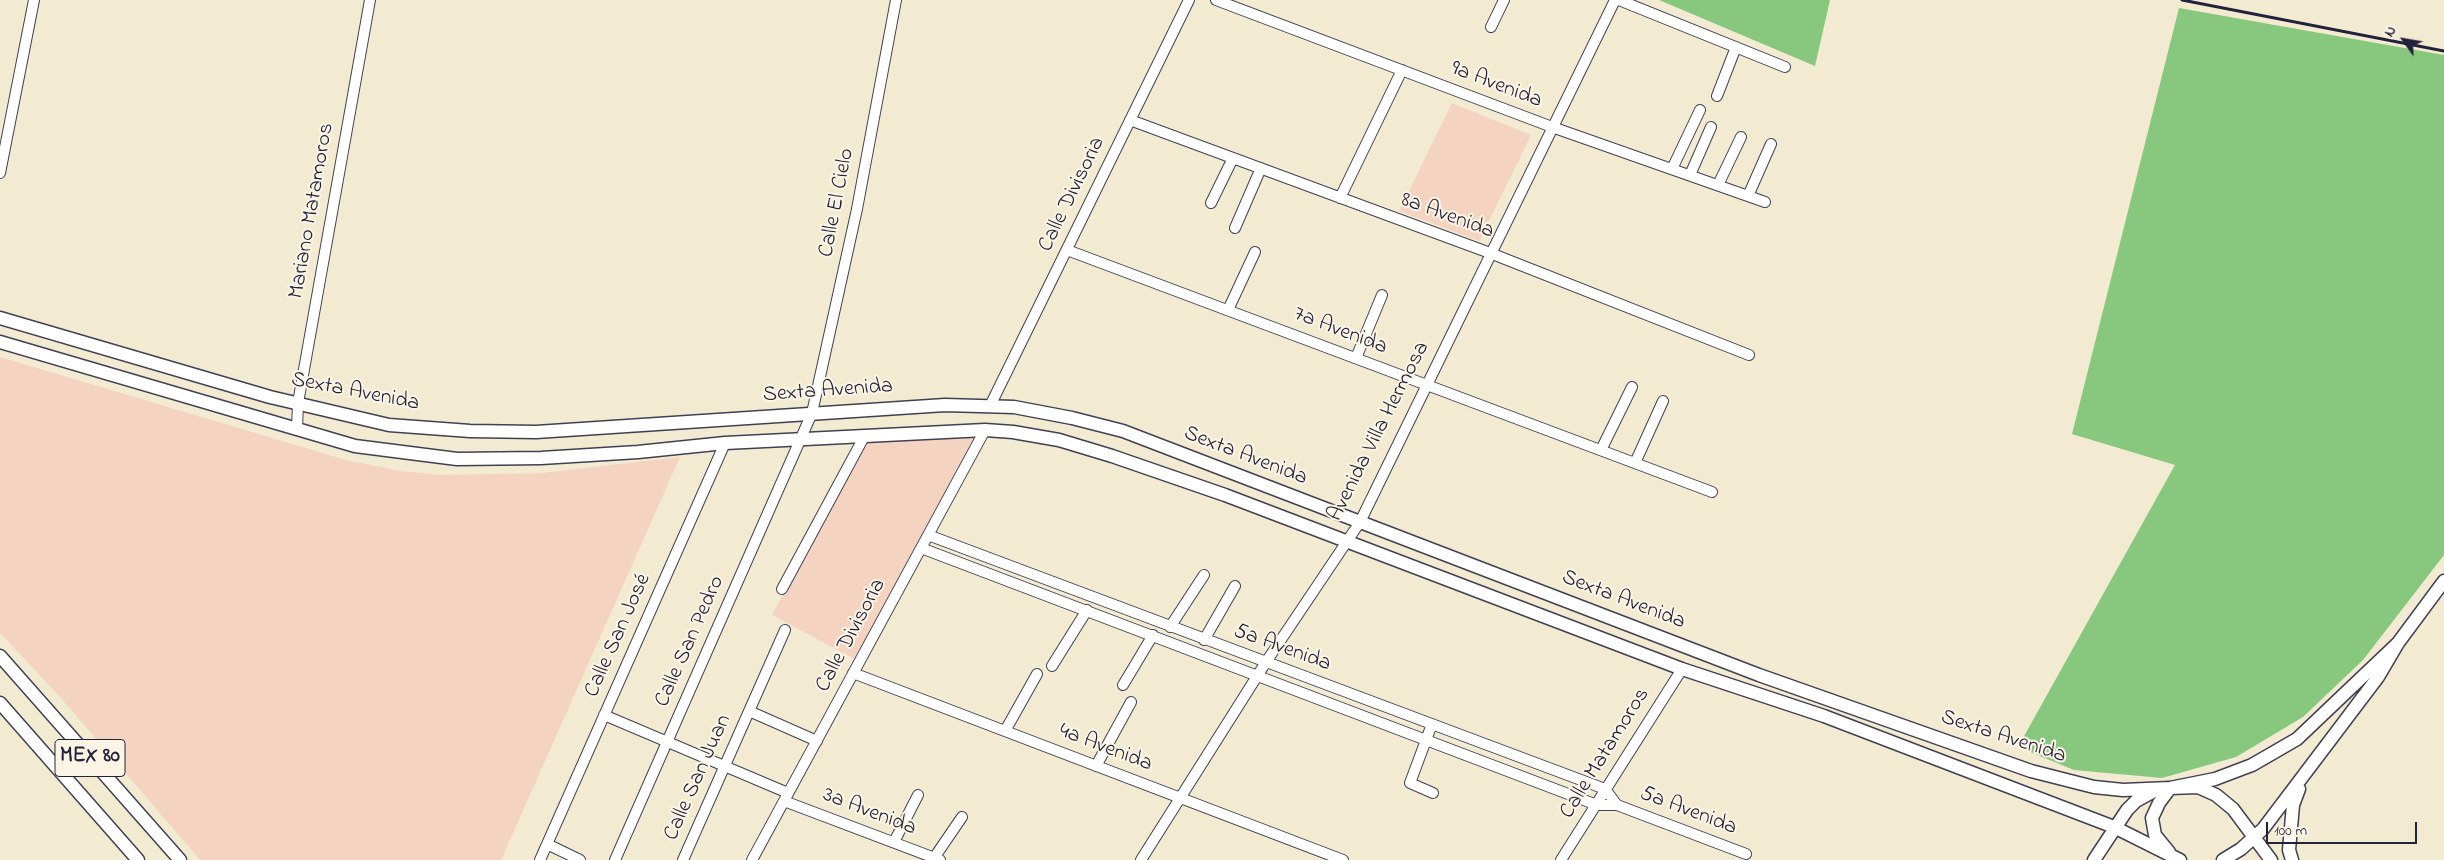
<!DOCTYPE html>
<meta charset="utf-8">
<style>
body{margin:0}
#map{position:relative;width:2444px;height:860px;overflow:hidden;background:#f2ebd1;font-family:"Indie Flower",sans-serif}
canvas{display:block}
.north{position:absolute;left:2379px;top:15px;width:50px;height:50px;-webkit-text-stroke:4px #fcf5e5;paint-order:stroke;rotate:302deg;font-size:14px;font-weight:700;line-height:20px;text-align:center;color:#22223b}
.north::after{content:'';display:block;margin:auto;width:18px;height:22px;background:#22223b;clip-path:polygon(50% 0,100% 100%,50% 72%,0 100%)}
.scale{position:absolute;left:2266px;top:822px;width:151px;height:22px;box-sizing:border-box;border:2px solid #22223b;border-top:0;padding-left:6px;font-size:15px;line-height:18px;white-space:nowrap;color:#22223b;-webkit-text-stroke:4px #fcf5e5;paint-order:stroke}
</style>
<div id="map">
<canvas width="2444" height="860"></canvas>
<div class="north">N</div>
<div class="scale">100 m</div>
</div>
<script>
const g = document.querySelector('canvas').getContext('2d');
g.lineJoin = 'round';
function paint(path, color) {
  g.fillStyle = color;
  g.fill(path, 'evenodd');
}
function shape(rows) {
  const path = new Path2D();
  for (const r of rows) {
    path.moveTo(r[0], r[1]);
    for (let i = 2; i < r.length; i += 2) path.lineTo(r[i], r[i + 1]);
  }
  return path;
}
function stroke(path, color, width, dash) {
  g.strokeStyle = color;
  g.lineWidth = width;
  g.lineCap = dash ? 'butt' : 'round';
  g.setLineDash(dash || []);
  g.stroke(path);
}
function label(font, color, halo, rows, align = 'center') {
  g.font = font + ' "Indie Flower",sans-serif';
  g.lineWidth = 4;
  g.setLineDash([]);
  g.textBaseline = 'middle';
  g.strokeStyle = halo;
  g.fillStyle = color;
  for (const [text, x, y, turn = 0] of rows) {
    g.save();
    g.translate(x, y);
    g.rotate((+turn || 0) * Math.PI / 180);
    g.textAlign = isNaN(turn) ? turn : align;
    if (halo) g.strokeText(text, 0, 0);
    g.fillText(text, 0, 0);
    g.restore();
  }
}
const built = shape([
 [1452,103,1531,135,1479,241,1399,211],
 [0,357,346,460,400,471,441,475,542,473,680,457,501,860,200,860,62,699,0,633],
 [985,430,860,662,772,615,869,437]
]);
const green = shape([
 [1659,0,1830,0,1815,66],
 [2179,8,2444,55,2444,555,2363,660,2303,717,2236,757,2162,778,2074,770,2018,747,2175,465,2072,434]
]);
const minor = shape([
 [1216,0,1552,127,1765,202],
 [1619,0,1785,67],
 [1491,27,1504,0],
 [1717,96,1736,47],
 [1130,120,1490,253,1749,355],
 [1672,169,1700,110],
 [0,173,34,0],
 [1690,175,1711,127],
 [1718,185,1741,137],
 [1748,196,1771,144],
 [1340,198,1402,70],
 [1211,203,1233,158],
 [1235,228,1261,168],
 [1067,250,1712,492],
 [1228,310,1255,252],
 [1356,358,1382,295],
 [990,406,1189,0],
 [297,429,298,403,370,0],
 [1601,450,1632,387],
 [1635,463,1663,401],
 [928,535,1605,789,1617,805],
 [921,548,1597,805,1617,805,1746,854],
 [782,589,864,437],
 [1170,627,1204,575],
 [1204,640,1235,586],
 [1052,666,1087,610],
 [853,673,1343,860],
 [1123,685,1153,635],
 [749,711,817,741],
 [604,715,788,793],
 [1432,724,1410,783,1433,793],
 [1005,731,1037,674],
 [1096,766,1131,702],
 [784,801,940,860],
 [894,842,918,795],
 [547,844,580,860],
 [934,858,962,817],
 [540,860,725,443],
 [615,860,812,413,857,209,896,0],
 [683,860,785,630],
 [752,860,985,430],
 [1141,860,1266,662,1360,522,1615,0],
 [1561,860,1682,669]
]);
const major = shape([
 [0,318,270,397,389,425,470,431,536,432,945,405,1014,407,1072,418,1123,431,1759,675,2031,771,2094,787,2123,790,2170,788,2215,779,2252,765,2297,739,2398,643],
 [0,342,355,446,457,459,541,458,638,452,725,443,985,430,1013,432,1059,440,1112,456,1225,495,1682,669,1824,716,2114,827,2180,860],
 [0,656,180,860],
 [0,703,138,860],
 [2169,852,2155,835,2152,818,2159,803,2170,788,2198,787,2216,795,2233,809,2271,860],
 [2094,860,2127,810,2136,801,2156,790],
 [2223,860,2241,849,2263,829,2378,677,2398,643,2444,581],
 [2292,860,2289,850,2293,805,2299,789]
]);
const rail = shape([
 [2182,0,2444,51]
]);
const shields = [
 [90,758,70]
];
const shieldNames = [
 ["MEX 80",90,758]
];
const streetNames = [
 ["9a Avenida",1496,86,21],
 ["Calle Divisoria",1073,195,-64],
 ["Calle El Cielo",838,203,-79],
 ["Mariano Matamoros",313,211,-80],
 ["8a Avenida",1447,217,20],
 ["7a Avenida",1340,332,21],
 ["Sexta Avenida",828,392,-4],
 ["Sexta Avenida",355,393,11],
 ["Avenida Villa Hermosa",1380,432,-63],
 ["Sexta Avenida",1245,457,21],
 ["Sexta Avenida",1623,601,21],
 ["Calle San José",619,636,-66],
 ["Calle Divisoria",852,636,-62],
 ["Calle San Pedro",691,642,-66],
 ["5a Avenida",1282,649,20],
 ["Sexta Avenida",2003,738,18],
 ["4a Avenida",1105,749,21],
 ["Calle Matamoros",1606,754,-58],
 ["Calle San Juan",699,778,-66],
 ["5a Avenida",1688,812,21],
 ["3a Avenida",869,813,21]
];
paint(built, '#f5d3c1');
paint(green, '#87c77e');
stroke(minor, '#414052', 12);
stroke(major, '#414052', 15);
stroke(minor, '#fff', 10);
stroke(major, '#fff', 12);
stroke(rail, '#22223b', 3);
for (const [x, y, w] of shields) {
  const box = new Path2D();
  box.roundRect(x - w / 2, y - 18.5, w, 37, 4);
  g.fillStyle = '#fcf5e5';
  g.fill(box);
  stroke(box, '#22223b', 1);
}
label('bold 21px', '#22223b', null, shieldNames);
label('22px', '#22223b', '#fcf5e5', streetNames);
</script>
